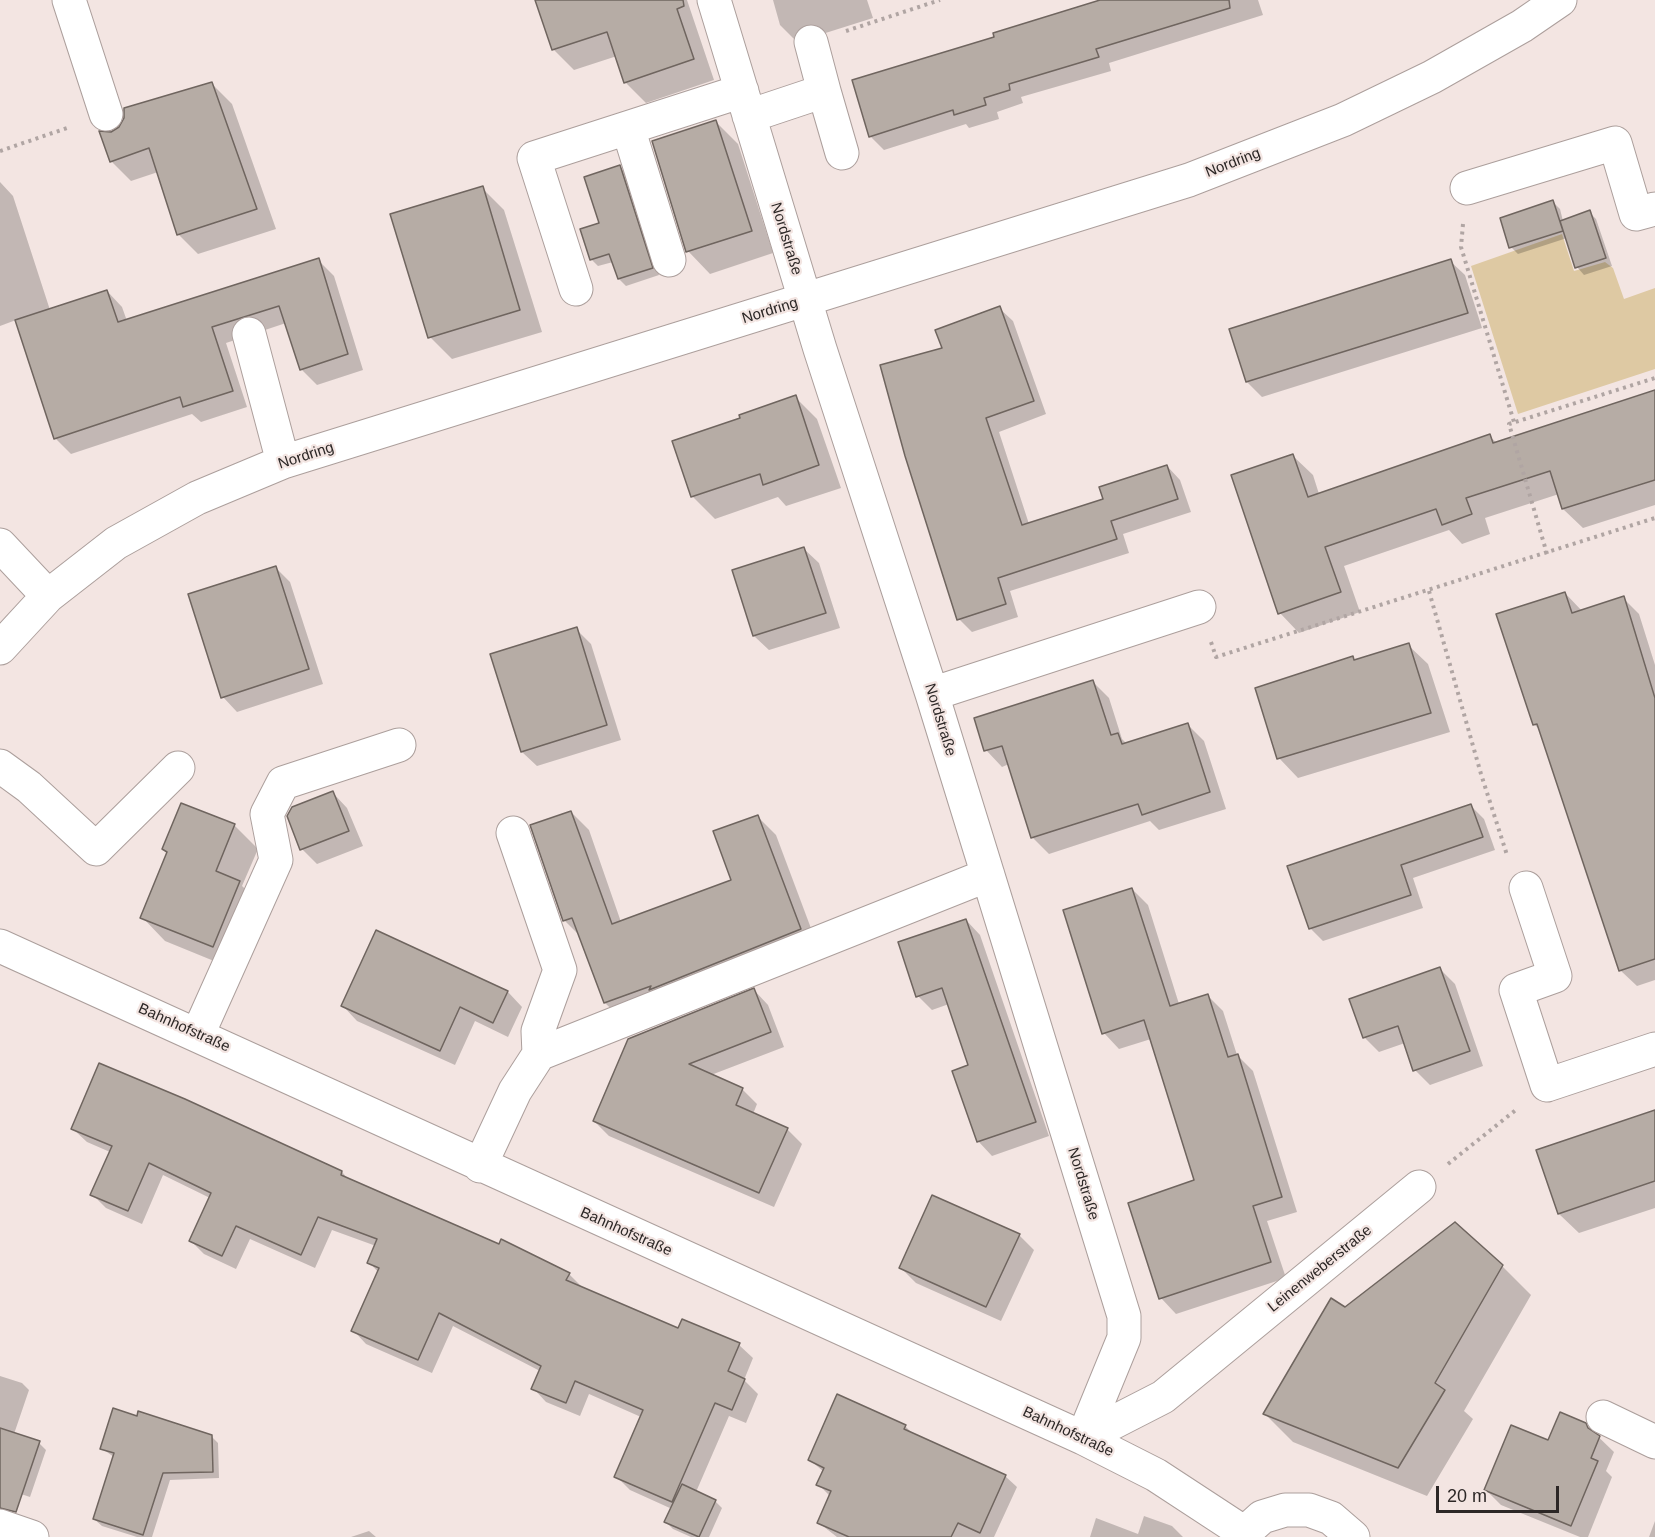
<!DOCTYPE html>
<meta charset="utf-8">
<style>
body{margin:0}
#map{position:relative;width:1655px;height:1537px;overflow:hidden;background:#f3e5e2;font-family:Helvetica,sans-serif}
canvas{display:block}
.scale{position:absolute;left:1436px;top:1486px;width:123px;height:27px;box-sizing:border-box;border:3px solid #2c2726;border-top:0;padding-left:8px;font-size:18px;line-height:21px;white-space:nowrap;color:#2c2726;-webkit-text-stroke:4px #f3e5e2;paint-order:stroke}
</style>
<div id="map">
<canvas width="1655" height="1537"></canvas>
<div class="scale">20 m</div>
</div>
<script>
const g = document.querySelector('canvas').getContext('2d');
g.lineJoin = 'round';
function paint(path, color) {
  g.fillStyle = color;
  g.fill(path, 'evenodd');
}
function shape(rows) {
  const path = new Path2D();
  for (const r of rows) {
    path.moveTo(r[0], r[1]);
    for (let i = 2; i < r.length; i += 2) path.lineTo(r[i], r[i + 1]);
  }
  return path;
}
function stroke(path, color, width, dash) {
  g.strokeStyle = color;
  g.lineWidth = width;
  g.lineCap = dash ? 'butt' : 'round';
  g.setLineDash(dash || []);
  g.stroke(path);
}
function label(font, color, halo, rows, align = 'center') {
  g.font = font + ' Helvetica,sans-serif';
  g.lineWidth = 4.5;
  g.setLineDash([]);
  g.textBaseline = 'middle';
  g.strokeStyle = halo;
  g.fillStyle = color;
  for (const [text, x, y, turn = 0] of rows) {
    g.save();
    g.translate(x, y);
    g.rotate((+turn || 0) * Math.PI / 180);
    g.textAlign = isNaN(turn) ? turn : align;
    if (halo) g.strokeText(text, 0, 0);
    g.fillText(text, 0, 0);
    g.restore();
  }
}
const green = shape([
 [1562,234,1574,271,1605,262,1613,268,1624,299,1655,288,1655,369,1518,414,1471,266]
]);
const shadow = shape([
 [537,0,687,0,714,80,646,103,625,82,617,56,574,70,553,49],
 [773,0,867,0,873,18,797,42,780,25],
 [1105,0,1258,0,1263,15,1109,63,1111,71,1021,97,1023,103,997,112,999,119,969,128,966,124,884,150,870,136],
 [212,84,232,104,276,229,198,254,178,234,158,172,131,181,111,161,112,133],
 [716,122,738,144,773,253,710,274,688,251],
 [620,167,627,174,659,275,626,286,619,279,613,262,598,266,591,259],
 [0,182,13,196,50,310,107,291,122,307,127,321,318,260,334,276,363,370,317,385,301,369,286,323,226,343,247,407,201,422,192,414,71,454,55,438,16,320,0,326],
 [482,188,504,210,542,332,452,359,430,337],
 [1553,202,1560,209,1563,221,1589,212,1596,219,1612,266,1584,275,1577,267,1567,238,1518,254,1511,247],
 [1450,261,1465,275,1482,328,1262,397,1247,382,1231,330],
 [999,308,1013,321,1046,414,999,432,1029,524,1105,500,1167,466,1180,480,1191,512,1123,534,1129,553,1010,591,1018,617,972,632,959,619,944,349],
 [1655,391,1655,505,1583,528,1563,509,1559,494,1485,518,1490,534,1462,544,1449,530,1344,566,1360,612,1299,633,1280,613,1293,456,1313,475,1319,494,1489,436,1497,443],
 [795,397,817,419,841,488,786,506,778,497,715,519,692,496,742,419],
 [804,549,819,563,840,628,769,650,754,636],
 [275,567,290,582,323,684,237,712,223,697],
 [1565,593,1582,611,1623,598,1639,614,1655,665,1655,980,1637,986,1620,970,1541,731,1534,724],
 [576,629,591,644,621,740,537,766,522,752,492,655],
 [1408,645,1428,664,1450,732,1298,778,1279,758,1352,658,1356,661],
 [1093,682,1109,698,1122,739,1127,744,1188,725,1204,741,1226,809,1159,830,1150,821,1049,854,1032,837,1009,764,1002,767,986,750],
 [333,793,347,808,363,846,317,864,302,849,289,816],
 [1471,806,1484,819,1495,850,1413,878,1423,908,1323,941,1310,928],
 [571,812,589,830,621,922,733,881,758,817,776,835,818,947,623,1020,605,1003,581,937,564,920],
 [234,825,258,849,242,886,263,906,236,970,165,941,142,917,168,853,164,849],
 [1132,889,1148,905,1179,1004,1207,995,1223,1011,1237,1055,1253,1071,1297,1212,1267,1221,1286,1278,1176,1314,1161,1298,1195,1181,1151,1039,1119,1049,1104,1033],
 [966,920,980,935,1049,1136,992,1156,978,1141,970,1066,949,1004,932,1010,918,996],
 [1440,969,1455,984,1483,1066,1430,1085,1415,1070,1405,1043,1379,1052,1364,1037],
 [754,990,768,1005,784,1047,711,1075,742,1089,757,1104,753,1114,787,1129,802,1144,774,1207,609,1136,594,1121],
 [508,992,522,1007,508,1037,475,1021,455,1065,357,1021,343,1006],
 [1655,1112,1655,1208,1579,1233,1559,1214],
 [73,1129,342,1172,349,1180,569,1274,583,1288,679,1330,683,1321,739,1345,753,1358,744,1380,758,1394,746,1423,729,1416,696,1492,715,1501,722,1508,709,1537,691,1537,673,1529,666,1522,672,1509,630,1490,616,1476,641,1417,589,1394,580,1416,546,1402,533,1388,540,1371,453,1326,432,1373,366,1344,353,1330,378,1272,369,1262,376,1246,332,1230,315,1268,250,1239,236,1269,204,1254,190,1240,210,1198,163,1175,142,1224,106,1208,92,1194,110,1152,87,1142],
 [1019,1235,1034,1250,1001,1321,916,1283,901,1268],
 [1502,1266,1531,1295,1464,1411,1473,1419,1427,1496,1293,1442,1265,1414,1345,1309],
 [0,1376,22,1383,29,1390,14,1434,39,1443,46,1450,30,1497,0,1487],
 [1585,1424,1614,1452,1606,1471,1612,1477,1588,1537,1580,1537,1501,1505,1486,1490,1549,1442],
 [905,1426,913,1434,1005,1476,1017,1487,994,1537,837,1537,819,1523,830,1496,818,1484,824,1472,810,1460],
 [211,1436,218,1443,219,1478,170,1480,152,1537,137,1537,102,1526,94,1519,114,1457,101,1448],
 [1144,1516,1172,1526,1183,1537,1090,1537,1096,1518,1138,1534],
 [1655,1521,1655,1537,1649,1537],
 [369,1531,376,1537,351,1537]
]);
const building = shape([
 [535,0,683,0,684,6,677,9,694,59,624,83,607,32,552,50,535,0],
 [1100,0,1229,0,1230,8,1096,49,1099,57,1009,84,1010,90,984,98,986,105,954,115,953,110,869,137,852,80,994,37,993,33,1100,0],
 [212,82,257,209,177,235,149,148,110,162,99,131,111,132,119,127,124,118,124,108,212,82],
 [716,120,752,231,686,252,652,141,716,120],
 [620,165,653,268,618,279,609,254,590,260,580,229,599,223,584,177,620,165],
 [483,186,520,310,428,338,390,214,483,186],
 [1553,200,1563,231,1509,248,1500,218,1553,200],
 [1590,210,1606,258,1575,268,1560,221,1590,210],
 [319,258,348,354,300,370,279,306,212,327,233,391,183,407,180,397,54,439,15,320,107,290,118,322,319,258],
 [1451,259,1468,313,1246,382,1229,329,1451,259],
 [1000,306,1034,401,986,418,1022,525,1103,499,1099,487,1167,465,1178,499,1111,521,1117,539,998,578,1006,604,957,620,905,456,880,365,942,348,935,330,1000,306],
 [1655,390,1655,480,1562,509,1550,471,1466,498,1472,514,1442,525,1436,509,1325,547,1341,592,1278,614,1231,475,1293,454,1308,497,1490,434,1493,443,1655,390],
 [796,395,819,465,763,485,760,474,691,497,672,441,740,418,739,415,796,395],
 [804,547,826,613,753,636,732,570,804,547],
 [276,566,309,669,221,698,188,594,276,566],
 [1565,592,1572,613,1624,596,1655,698,1655,959,1619,971,1537,724,1533,725,1496,614,1565,592],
 [577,627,607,725,521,752,490,654,577,627],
 [1409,643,1431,713,1277,759,1255,688,1353,656,1354,660,1409,643],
 [1093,680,1111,735,1118,733,1122,744,1188,723,1210,792,1142,815,1138,804,1031,838,1002,746,984,751,974,718,1093,680],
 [333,791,349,831,300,850,287,816,292,807,333,791],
 [181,803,235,824,216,871,240,881,213,947,140,918,167,852,162,849,181,803],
 [1471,804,1483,837,1401,865,1411,895,1309,929,1287,866,1471,804],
 [571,811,612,924,731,880,713,831,758,815,801,929,649,990,651,986,604,1003,572,918,563,921,530,825,571,811],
 [1132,888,1170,1006,1208,994,1228,1057,1238,1054,1282,1197,1253,1206,1271,1262,1159,1299,1128,1203,1194,1180,1144,1020,1102,1034,1063,910,1132,888],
 [966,919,1036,1122,977,1142,952,1071,968,1065,942,988,916,997,898,942,966,919],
 [376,930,508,991,493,1023,460,1007,440,1051,341,1006,376,930],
 [1440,967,1470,1051,1413,1071,1398,1026,1363,1038,1349,999,1440,967],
 [754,988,771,1032,689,1064,743,1088,736,1105,788,1128,759,1193,593,1121,628,1039,754,988],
 [99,1063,185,1099,342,1171,341,1175,499,1244,501,1239,570,1273,566,1280,678,1328,682,1319,740,1343,728,1371,745,1379,732,1410,715,1403,672,1502,614,1477,643,1410,575,1381,566,1403,531,1389,541,1366,439,1313,418,1360,351,1331,379,1268,367,1263,377,1239,318,1217,301,1255,236,1226,222,1256,189,1241,211,1193,149,1163,128,1211,90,1195,112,1146,71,1129,99,1063],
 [1655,1110,1655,1181,1558,1214,1536,1150,1655,1110],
 [932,1195,1020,1234,986,1307,899,1268,932,1195],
 [1455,1222,1503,1265,1435,1383,1445,1390,1398,1468,1263,1414,1331,1298,1345,1307,1455,1222],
 [837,1394,906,1425,904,1429,1006,1475,980,1533,958,1523,951,1537,849,1537,817,1523,831,1491,816,1485,824,1468,808,1460,837,1394],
 [113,1408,137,1416,138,1411,212,1435,213,1472,163,1473,143,1535,93,1519,114,1453,100,1449,113,1408],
 [1560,1412,1586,1423,1588,1428,1600,1436,1591,1458,1598,1461,1571,1526,1484,1490,1511,1425,1548,1440,1560,1412],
 [0,1428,40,1441,16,1512,0,1508,0,1428],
 [682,1484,716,1500,699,1537,664,1522,682,1484]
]);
const path = shape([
 [846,31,940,0],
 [0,151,70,127],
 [1463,224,1461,247,1514,422],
 [1547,554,1509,424,1655,378],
 [1429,591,1481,774,1507,855],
 [1211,642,1216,657,1655,518],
 [1448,1164,1517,1109]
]);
const minor = shape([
 [69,0,106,114],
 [714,0,820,349,932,694,1124,1316,1124,1338,1083,1438],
 [811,42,824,91],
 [749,116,824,91,842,153],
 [628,128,669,260],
 [1467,188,1615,143,1636,214,1655,209],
 [576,289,534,158,742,91],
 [249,334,283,462],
 [0,545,48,596],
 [0,648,48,596,116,543,197,498,283,462,1189,180,1343,120,1432,77,1522,26,1560,0],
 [932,694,1199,607],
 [0,766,29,787,96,849,178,768],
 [513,833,560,970,538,1031,539,1054],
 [1526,888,1555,976,1516,990,1547,1085,1655,1049],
 [0,946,1083,1438,1156,1475,1243,1532],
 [198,1034,276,860,267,814,283,783,399,745],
 [480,1166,515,1091,539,1054,988,875],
 [1603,1417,1655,1442],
 [1083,1438,1163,1397,1419,1187],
 [0,1526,32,1537],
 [1240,1537,1262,1517,1285,1510,1309,1510,1331,1518,1353,1537]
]);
const streetNames = [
 ["Nordring",1233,163,-21],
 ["Nordstraße",786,239,73],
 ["Nordring",770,311,-17],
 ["Nordring",306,456,-18],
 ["Nordstraße",940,720,73],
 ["Bahnhofstraße",184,1028,24],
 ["Nordstraße",1083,1184,73],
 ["Bahnhofstraße",626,1232,24],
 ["Leinenweberstraße",1320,1269,-39],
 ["Bahnhofstraße",1068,1432,25]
];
paint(green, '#dec9a3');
paint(shadow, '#0003');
paint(building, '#b6aca5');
stroke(building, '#6f655f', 1.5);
stroke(minor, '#ac9f9c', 35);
stroke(path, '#b0a5a3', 4, [3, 4.5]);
stroke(minor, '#fff', 33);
label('15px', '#2c2726', '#f3e5e2', streetNames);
</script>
